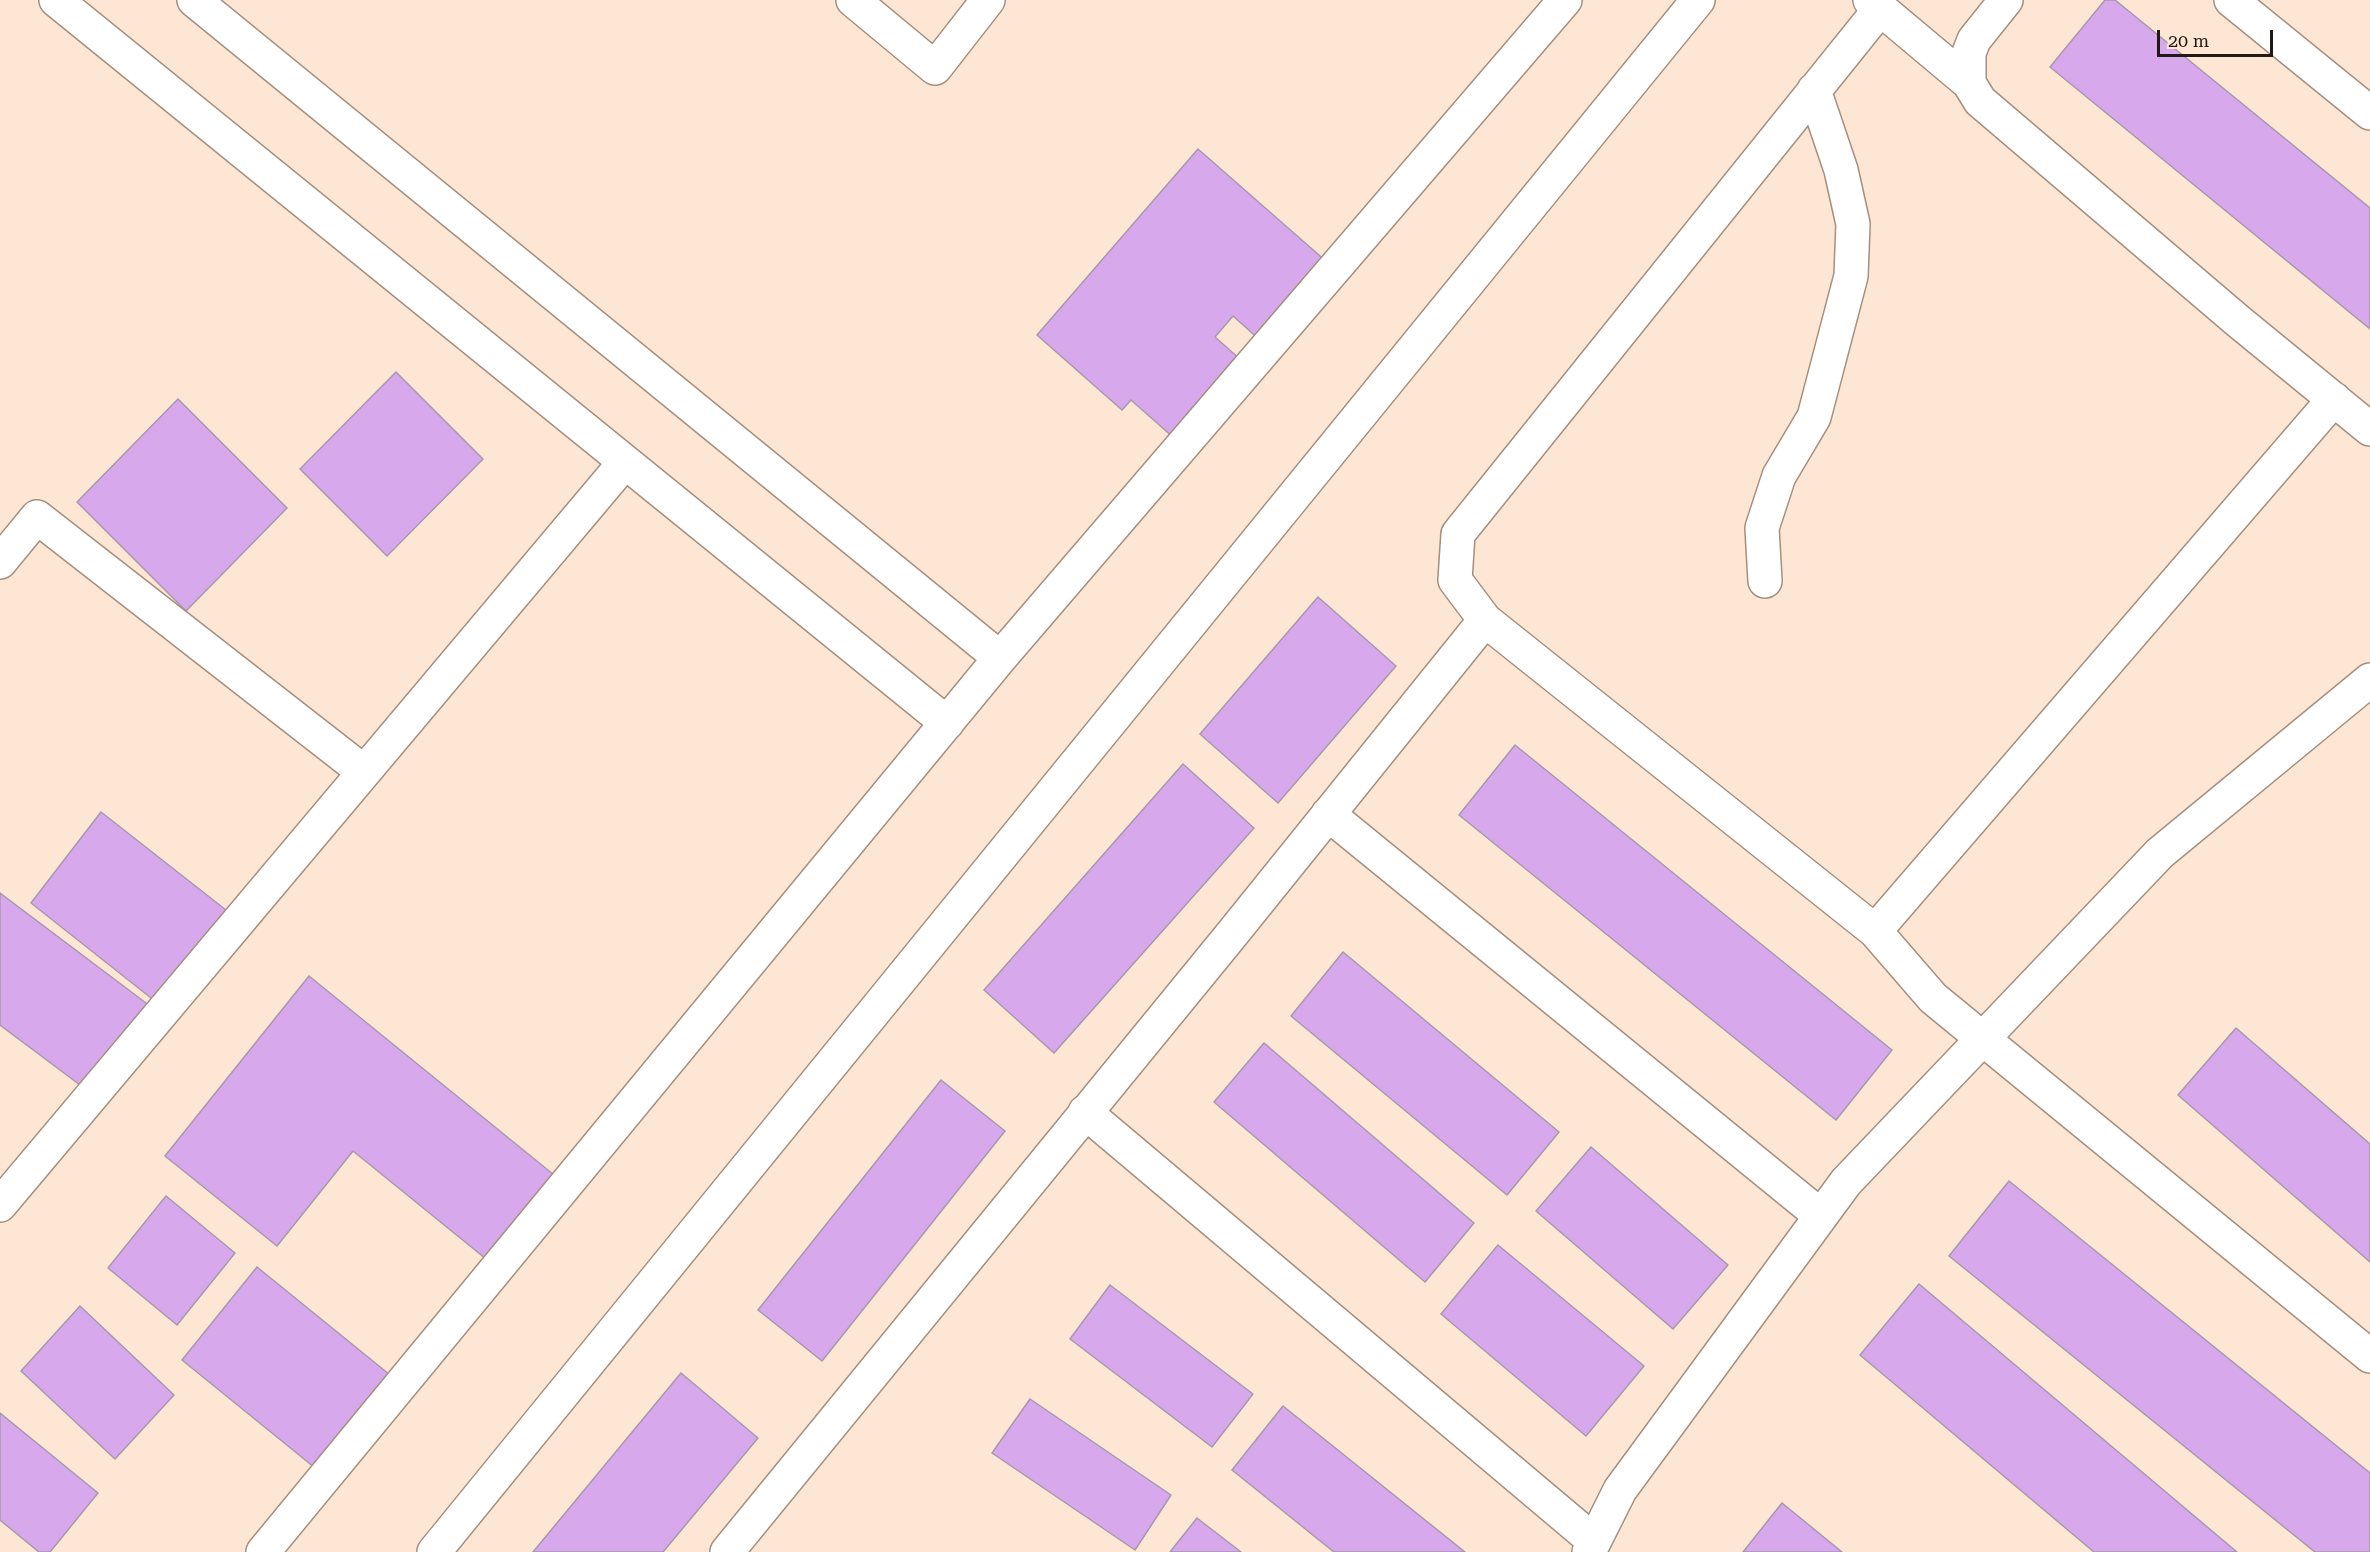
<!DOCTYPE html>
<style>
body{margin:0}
#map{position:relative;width:2370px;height:1552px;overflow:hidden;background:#fee6d4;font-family:"Roboto Serif",serif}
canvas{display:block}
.scale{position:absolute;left:2157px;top:30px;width:116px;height:27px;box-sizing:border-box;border:3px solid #211913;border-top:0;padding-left:8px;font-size:18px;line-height:21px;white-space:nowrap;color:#211913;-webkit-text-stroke:4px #fee6d4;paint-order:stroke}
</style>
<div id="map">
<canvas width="2370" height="1552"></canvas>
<div class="scale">20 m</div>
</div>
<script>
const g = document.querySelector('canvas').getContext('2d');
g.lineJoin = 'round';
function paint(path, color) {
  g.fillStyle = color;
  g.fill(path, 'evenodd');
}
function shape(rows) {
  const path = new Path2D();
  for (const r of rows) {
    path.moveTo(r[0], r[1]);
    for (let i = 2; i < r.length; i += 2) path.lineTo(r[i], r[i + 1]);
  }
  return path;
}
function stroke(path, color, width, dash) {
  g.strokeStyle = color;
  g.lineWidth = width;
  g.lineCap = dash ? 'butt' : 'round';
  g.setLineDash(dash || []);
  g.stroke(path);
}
const building = shape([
 [2105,0,2115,0,2370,208,2370,329,2050,67,2105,0],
 [1198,149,1328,263,1261,341,1233,316,1215,337,1242,361,1174,438,1131,400,1122,410,1037,335,1198,149],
 [396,372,483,459,387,556,300,469,396,372],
 [178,399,287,508,186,611,77,502,178,399],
 [1318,597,1396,666,1278,803,1200,734,1318,597],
 [1515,745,1892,1050,1836,1120,1459,815,1515,745],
 [1183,764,1254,828,1054,1053,984,990,1183,764],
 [101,812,240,921,170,1013,31,903,101,812],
 [0,893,150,1006,88,1091,0,1025,0,893],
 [1343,952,1559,1132,1507,1195,1291,1016,1343,952],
 [309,976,559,1179,491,1263,353,1151,277,1246,165,1156,309,976],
 [2236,1028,2370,1144,2370,1262,2178,1095,2236,1028],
 [1264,1043,1474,1223,1425,1282,1214,1102,1264,1043],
 [941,1080,1005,1131,822,1361,758,1310,941,1080],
 [1591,1147,1728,1265,1673,1329,1536,1211,1591,1147],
 [2009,1181,2370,1473,2370,1552,2315,1552,1949,1256,2009,1181],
 [166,1196,235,1253,177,1325,108,1268,166,1196],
 [1498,1245,1644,1366,1586,1436,1441,1314,1498,1245],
 [257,1267,395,1379,320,1472,182,1360,257,1267],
 [1919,1284,2237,1552,2094,1552,1860,1355,1919,1284],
 [1110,1285,1253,1394,1212,1447,1070,1339,1110,1285],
 [80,1306,174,1395,115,1459,21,1371,80,1306],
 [681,1373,758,1438,663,1552,533,1552,681,1373],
 [1030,1399,1171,1495,1135,1550,992,1453,1030,1399],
 [1283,1406,1465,1552,1334,1552,1232,1470,1283,1406],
 [0,1413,98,1493,50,1552,39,1552,0,1520,0,1413],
 [1782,1503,1842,1552,1743,1552,1782,1503],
 [1197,1518,1241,1552,1170,1552,1197,1518]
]);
const minor = shape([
 [56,0,947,723],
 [194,0,1000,658],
 [853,0,935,68,988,0],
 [1870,0,1969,83],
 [2006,0,1974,40,1969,53,1969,83,1980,101,2238,321,2370,429],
 [2231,0,2370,113],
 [2334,399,1875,931,1933,998,2370,1356],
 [0,562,37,517,364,772],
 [1765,581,1762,528,1779,476,1814,417,1851,276,1853,224,1841,170,1814,90],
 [1328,814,1821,1216],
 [1875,931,1485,620,1455,580,1458,534,1880,9],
 [1085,1112,1594,1541],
 [0,1205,625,462],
 [263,1552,1000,658,1565,0],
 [434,1552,1698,0],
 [727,1552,1232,934,1485,620],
 [1589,1552,1620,1490,1846,1182,2160,853,2370,680]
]);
paint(building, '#d7a9ec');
stroke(building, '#a798ae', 1.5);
stroke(minor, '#a58f7f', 36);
stroke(minor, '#fff', 33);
</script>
